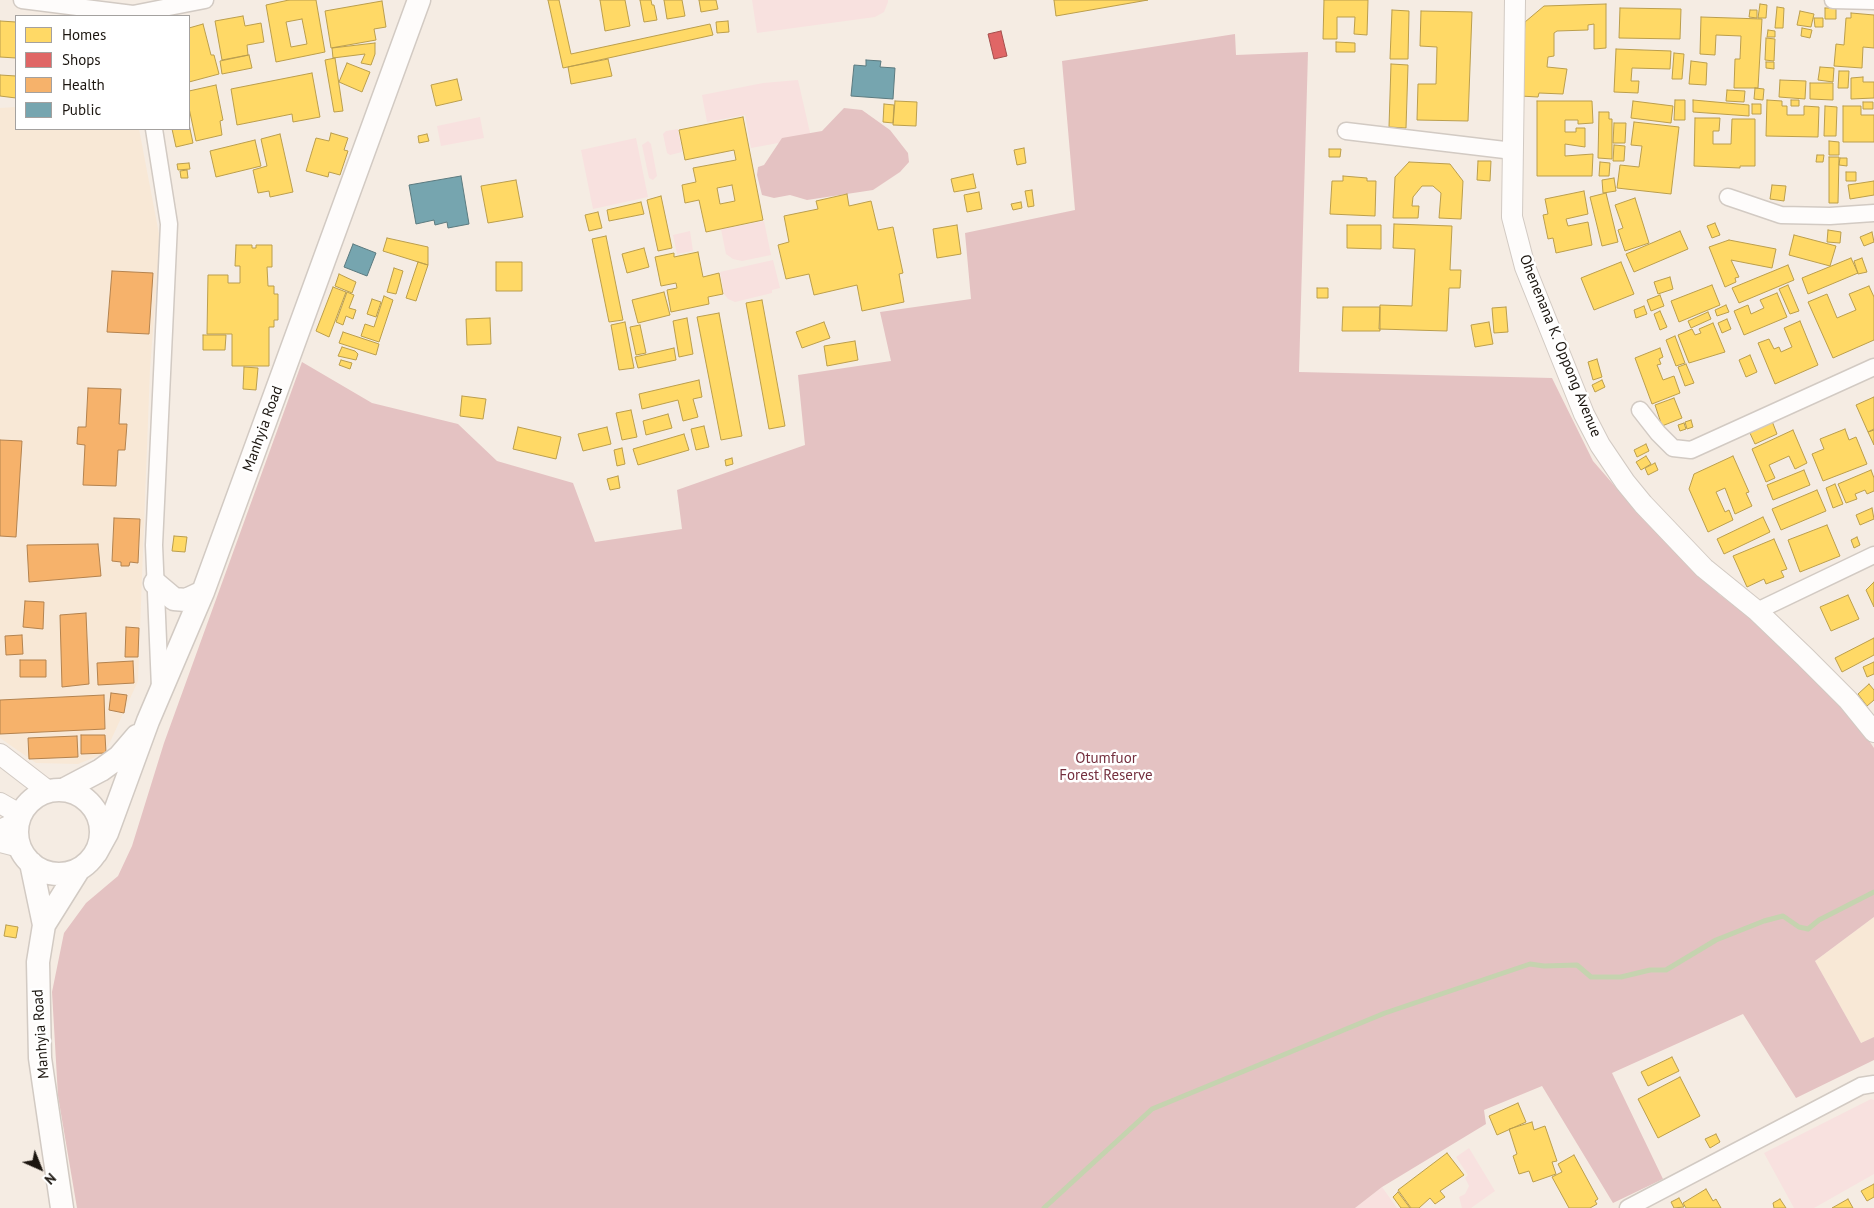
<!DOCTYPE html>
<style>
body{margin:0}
#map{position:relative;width:1874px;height:1208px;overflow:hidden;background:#f5ece3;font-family:"PT Sans",sans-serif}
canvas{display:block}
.legend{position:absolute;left:15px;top:15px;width:175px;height:115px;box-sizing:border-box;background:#fff;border:1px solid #a4a19f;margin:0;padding:6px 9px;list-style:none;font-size:15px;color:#1b150f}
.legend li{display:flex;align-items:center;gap:10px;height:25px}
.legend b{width:25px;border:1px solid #a4a19f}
.north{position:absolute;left:15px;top:1143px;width:50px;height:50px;-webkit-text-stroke:4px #fff;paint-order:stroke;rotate:136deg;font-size:14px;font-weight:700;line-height:20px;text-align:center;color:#1b150f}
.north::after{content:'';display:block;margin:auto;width:18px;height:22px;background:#1b150f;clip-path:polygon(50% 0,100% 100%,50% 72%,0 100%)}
</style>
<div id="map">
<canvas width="1874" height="1208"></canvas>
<ul class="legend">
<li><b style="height:14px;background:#ffd966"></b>Homes</li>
<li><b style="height:14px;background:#e06666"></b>Shops</li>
<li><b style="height:14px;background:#f6b26b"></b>Health</li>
<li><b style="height:14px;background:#76a5af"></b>Public</li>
</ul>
<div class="north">N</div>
</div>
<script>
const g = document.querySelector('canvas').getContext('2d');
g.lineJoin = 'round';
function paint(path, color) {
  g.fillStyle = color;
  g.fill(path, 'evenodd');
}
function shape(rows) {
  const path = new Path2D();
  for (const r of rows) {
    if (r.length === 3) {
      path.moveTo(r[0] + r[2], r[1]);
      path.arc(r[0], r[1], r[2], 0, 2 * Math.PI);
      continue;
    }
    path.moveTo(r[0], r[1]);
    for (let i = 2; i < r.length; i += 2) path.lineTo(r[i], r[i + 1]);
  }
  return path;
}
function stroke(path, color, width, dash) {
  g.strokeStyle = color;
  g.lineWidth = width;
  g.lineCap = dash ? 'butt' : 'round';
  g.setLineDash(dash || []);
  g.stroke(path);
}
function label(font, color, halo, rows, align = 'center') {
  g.font = font + ' "PT Sans",sans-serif';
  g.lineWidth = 5;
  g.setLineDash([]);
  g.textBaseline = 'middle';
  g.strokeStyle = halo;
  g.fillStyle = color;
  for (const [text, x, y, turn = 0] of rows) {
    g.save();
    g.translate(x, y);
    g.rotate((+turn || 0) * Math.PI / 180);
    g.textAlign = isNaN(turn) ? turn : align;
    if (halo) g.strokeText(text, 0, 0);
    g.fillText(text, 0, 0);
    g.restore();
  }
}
const built = shape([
 [16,107,16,129,139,129,160,239,150,369,138,681,105,753,78,764,36,763,0,738,0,108],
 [1874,917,1874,1037,1861,1043,1815,961]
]);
const green = shape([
 [752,0,888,0,888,2,884,12,875,17,757,33],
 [798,80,811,137,751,148,745,115,707,122,702,95,763,83],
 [480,117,484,138,441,146,437,126],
 [678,129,682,152,670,155,667,153,663,134,666,131],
 [636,138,648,197,593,209,581,150],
 [648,141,651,144,657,176,653,180,649,178,642,145],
 [764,221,771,255,742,261,733,259,726,254,721,229],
 [690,231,693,251,677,254,673,235],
 [773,260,780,288,772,290,772,293,735,302,728,299,724,294,720,272],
 [1871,1099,1874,1100,1874,1174,1814,1208,1794,1208,1764,1153],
 [1469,1148,1495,1191,1471,1208,1462,1208,1459,1197,1465,1194,1469,1186,1465,1178,1468,1175,1456,1157],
 [1382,1187,1397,1208,1355,1208]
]);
const forest = shape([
 [1235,34,1236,55,1308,52,1299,372,1552,378,1593,461,1639,514,1720,595,1786,645,1856,722,1874,748,1874,917,1815,961,1861,1043,1874,1037,1874,1060,1796,1098,1743,1014,1612,1073,1663,1179,1613,1203,1542,1086,1484,1110,1486,1124,1382,1187,1355,1208,77,1208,58,1096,52,992,64,933,86,903,118,876,132,846,164,743,302,362,372,403,458,424,497,461,573,483,595,542,682,529,677,490,805,445,798,375,891,361,880,312,971,299,965,233,1075,210,1062,61],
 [844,108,862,110,890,130,908,153,909,162,900,172,873,190,807,200,790,195,774,198,762,195,757,175,758,167,764,165,782,138,822,131]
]);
const homes = shape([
 [289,0,316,0,325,52,276,62,266,5,289,0],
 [302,19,307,44,291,47,286,22,302,19],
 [548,0,559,0,571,54,710,24,713,35,563,68,548,0],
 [600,0,625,0,630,26,605,31,600,0],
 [640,0,651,0,652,5,654,5,657,20,644,22,640,0],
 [664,0,682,0,685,16,667,19,664,0],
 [699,0,716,0,718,9,701,12,699,0],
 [1054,0,1148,0,1056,16,1054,0],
 [1324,0,1368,0,1367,35,1354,34,1355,17,1337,17,1337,39,1323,39,1324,0],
 [382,1,386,27,374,29,376,40,331,48,325,11,382,1],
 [1606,4,1606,48,1594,49,1594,24,1588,25,1588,30,1557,31,1554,33,1554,56,1548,57,1547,67,1567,69,1563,94,1539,93,1538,97,1520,96,1525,22,1544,6,1606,4],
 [1760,4,1767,5,1766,18,1758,18,1760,4],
 [1777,7,1784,8,1783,28,1775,28,1777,7],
 [1620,8,1681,9,1680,39,1619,38,1620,8],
 [1825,8,1836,8,1836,19,1825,19,1825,8],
 [1392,10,1409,11,1408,59,1390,59,1392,10],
 [1750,10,1757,10,1757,18,1749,17,1750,10],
 [1421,11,1472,12,1468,121,1417,120,1418,84,1436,84,1437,47,1420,46,1421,11],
 [1800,11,1814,14,1811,27,1797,25,1800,11],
 [1851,13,1874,15,1874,48,1863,47,1862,68,1834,66,1836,44,1844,45,1846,18,1851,18,1851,13],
 [243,16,245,26,261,23,264,42,247,45,248,55,222,60,215,21,243,16],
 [1701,17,1762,19,1758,88,1734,88,1735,59,1740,59,1741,36,1716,35,1715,55,1700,54,1701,17],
 [1814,18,1823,18,1823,27,1815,27,1814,18],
 [0,21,16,22,16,58,0,57,0,21],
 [728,21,729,32,717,33,716,22,728,21],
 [203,24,211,55,214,55,219,74,189,82,189,28,203,24],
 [1802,28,1812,30,1810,38,1801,36,1802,28],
 [1768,30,1775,31,1775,37,1767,37,1768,30],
 [1766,38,1775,39,1774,61,1765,60,1766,38],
 [1336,42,1355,43,1355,52,1336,52,1336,42],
 [375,43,375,54,371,65,361,63,365,54,333,58,332,48,375,43],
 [1616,49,1671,51,1670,69,1632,68,1631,81,1639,81,1638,93,1614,92,1616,49],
 [1674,53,1684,54,1682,79,1672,79,1674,53],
 [249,55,252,68,222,74,220,61,249,55],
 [335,58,343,111,334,112,325,60,335,58],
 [608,59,612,76,571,84,568,67,608,59],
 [1691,61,1707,63,1706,85,1689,84,1691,61],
 [1766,62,1774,62,1774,69,1766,68,1766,62],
 [347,63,370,72,362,92,339,82,347,63],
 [1391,64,1408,65,1406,128,1389,127,1391,64],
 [1820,67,1834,68,1833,82,1818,80,1820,67],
 [1839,71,1849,71,1848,88,1838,88,1839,71],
 [312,73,320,117,293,122,292,114,237,125,231,89,312,73],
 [0,75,16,76,16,98,0,96,0,75],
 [1863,77,1863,82,1874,82,1874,98,1851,99,1851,78,1863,77],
 [457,79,462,100,436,106,431,85,457,79],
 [1780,80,1806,81,1805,99,1779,97,1780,80],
 [1810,83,1833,83,1833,100,1810,99,1810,83],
 [216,85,223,120,220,121,222,135,196,141,189,108,189,91,216,85],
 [1755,88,1764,89,1763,100,1754,99,1755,88],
 [1727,90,1745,91,1744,102,1726,101,1727,90],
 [1675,100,1685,100,1685,120,1674,120,1675,100],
 [1693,100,1749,105,1749,116,1693,112,1693,100],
 [1767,100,1782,101,1782,106,1787,106,1787,115,1804,115,1804,106,1819,107,1818,137,1766,136,1767,100],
 [1791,100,1799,100,1799,106,1791,106,1791,100],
 [895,101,917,102,916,126,893,125,895,101],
 [1537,101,1592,101,1593,123,1578,124,1578,120,1565,120,1565,132,1576,132,1576,128,1585,128,1585,147,1565,144,1565,156,1593,154,1592,176,1537,176,1537,101],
 [1633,101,1673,106,1671,123,1631,118,1633,101],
 [1863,102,1873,102,1873,109,1863,109,1863,102],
 [884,104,894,105,893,123,883,122,884,104],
 [1752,104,1761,104,1761,114,1752,114,1752,104],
 [1825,106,1837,107,1836,136,1824,136,1825,106],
 [1843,106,1861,106,1861,115,1874,115,1874,142,1843,142,1843,106],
 [1599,112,1609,112,1609,119,1612,119,1612,159,1598,158,1599,112],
 [743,117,763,220,706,232,699,200,685,203,682,185,696,182,693,168,736,160,734,150,685,160,679,130,743,117],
 [732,185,735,201,720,204,717,188,732,185],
 [1695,118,1720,118,1719,131,1713,131,1713,144,1731,144,1732,119,1755,119,1755,166,1740,166,1740,168,1694,166,1695,118],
 [1634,122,1679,127,1671,194,1617,188,1620,165,1639,167,1642,146,1631,145,1634,122],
 [1614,123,1626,123,1625,143,1613,143,1614,123],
 [189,124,193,143,176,147,172,129,189,129,189,124],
 [331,133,348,138,344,150,348,151,340,175,329,172,328,177,306,171,316,138,329,141,331,133],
 [280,134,293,192,270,197,269,191,258,193,253,170,267,166,261,139,280,134],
 [427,134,429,141,419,143,418,136,427,134],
 [255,140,261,166,216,177,210,151,255,140],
 [1829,141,1839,142,1839,155,1829,155,1829,141],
 [1614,145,1625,146,1624,161,1613,161,1614,145],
 [1024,148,1026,163,1017,165,1014,150,1024,148],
 [1329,149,1341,149,1340,157,1329,157,1329,149],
 [1817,155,1824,155,1823,162,1816,162,1817,155],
 [1829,157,1839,157,1838,203,1829,203,1829,157],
 [1840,158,1847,158,1847,166,1839,165,1840,158],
 [1478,161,1491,161,1490,181,1477,180,1478,161],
 [1409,162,1450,164,1463,181,1461,219,1439,218,1441,193,1433,186,1422,186,1413,197,1412,206,1419,206,1418,218,1393,218,1395,177,1409,162],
 [1600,162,1610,163,1609,176,1599,176,1600,162],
 [189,163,190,169,178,170,177,164,189,163],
 [187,170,188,178,181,178,180,171,187,170],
 [1846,172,1856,172,1856,181,1846,181,1846,172],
 [973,174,976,188,954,192,951,179,973,174],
 [1343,176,1367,178,1367,181,1376,181,1375,216,1330,214,1332,181,1343,181,1343,176],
 [1614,178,1616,191,1603,193,1602,180,1614,178],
 [516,180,523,217,488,223,481,186,516,180],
 [1874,181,1874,195,1850,199,1848,185,1874,181],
 [1772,185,1786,186,1784,201,1770,199,1772,185],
 [1032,190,1034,206,1028,207,1025,191,1032,190],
 [1584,191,1588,214,1566,219,1568,226,1588,222,1592,245,1556,253,1553,238,1548,239,1543,215,1548,214,1545,199,1584,191],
 [979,192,982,209,967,212,964,195,979,192],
 [1606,193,1618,242,1602,246,1590,197,1606,193],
 [847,194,849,206,871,201,878,230,893,227,903,273,899,274,904,302,862,311,857,285,814,295,809,274,786,279,778,245,789,242,784,216,818,209,816,201,847,194],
 [661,196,672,248,658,251,647,200,661,196],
 [1635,198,1649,243,1625,251,1618,230,1623,228,1615,205,1635,198],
 [641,202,644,214,609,221,607,210,641,202],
 [1021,202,1022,208,1013,210,1011,204,1021,202],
 [598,212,602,228,589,231,585,215,598,212],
 [1715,223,1720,235,1712,238,1707,226,1715,223],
 [1394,224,1452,226,1450,270,1461,270,1460,288,1449,288,1447,331,1379,329,1380,305,1412,306,1415,249,1393,248,1394,224],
 [957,225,961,254,937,258,933,229,957,225],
 [1347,225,1381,225,1381,249,1347,248,1347,225],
 [1828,230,1841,232,1840,243,1827,242,1828,230],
 [1680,231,1688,249,1634,272,1626,254,1680,231],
 [1872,232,1874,242,1864,246,1860,237,1872,232],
 [1794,235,1836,246,1830,266,1789,255,1794,235],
 [606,236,623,320,609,322,592,239,606,236],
 [387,238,428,247,428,265,383,251,387,238],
 [1729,240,1776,249,1772,268,1731,260,1739,277,1735,278,1736,282,1725,287,1709,247,1729,240],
 [236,245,252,245,252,248,256,248,256,245,272,245,272,267,267,267,268,286,274,286,274,294,278,294,278,320,274,320,274,327,269,327,269,366,232,366,232,334,207,334,208,275,228,275,228,283,240,283,240,266,235,266,236,245],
 [644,248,649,267,627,273,622,254,644,248],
 [698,252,703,277,719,273,723,294,708,297,709,304,671,312,667,290,677,288,676,283,661,286,655,257,674,253,674,257,698,252],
 [1851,258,1858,273,1808,294,1802,278,1851,258],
 [1862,258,1867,272,1858,274,1854,261,1862,258],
 [418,262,428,265,416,301,406,298,418,262],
 [496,262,522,262,522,291,496,291,496,262],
 [1621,262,1634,294,1594,310,1581,278,1621,262],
 [1788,265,1794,280,1739,303,1732,288,1788,265],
 [394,268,403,271,396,294,387,292,394,268],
 [339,274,356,282,352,293,335,286,339,274],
 [1670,277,1673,289,1658,294,1654,282,1670,277],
 [1712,285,1720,305,1679,322,1671,301,1712,285],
 [1788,285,1799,311,1790,314,1779,289,1788,285],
 [1869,286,1874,297,1874,340,1833,358,1808,302,1827,294,1837,318,1856,310,1849,294,1869,286],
 [333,287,346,292,329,337,316,331,333,287],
 [1317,288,1328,288,1328,298,1317,298,1317,288],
 [347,292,354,295,349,308,356,310,353,319,346,316,343,325,336,322,347,292],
 [664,292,670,315,638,323,632,300,664,292],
 [1777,293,1787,317,1744,335,1734,311,1748,305,1751,314,1764,308,1760,300,1777,293],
 [1660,295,1664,306,1651,311,1647,300,1660,295],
 [384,296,393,300,379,342,361,336,365,324,374,327,384,296],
 [372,299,381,302,376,317,367,314,372,299],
 [762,300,785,426,769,429,746,303,762,300],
 [1726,305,1729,312,1717,316,1715,310,1726,305],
 [1644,306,1647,314,1636,318,1634,310,1644,306],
 [1343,307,1380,307,1380,331,1342,331,1343,307],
 [1506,307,1508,332,1494,333,1492,308,1506,307],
 [1660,311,1667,327,1660,330,1654,314,1660,311],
 [1708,312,1711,319,1691,328,1688,321,1708,312],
 [719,313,742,436,721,440,697,317,719,313],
 [490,318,491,344,467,345,466,319,490,318],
 [687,318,693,354,679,357,673,321,687,318],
 [1727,319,1731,329,1722,333,1718,323,1727,319],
 [1800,321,1818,365,1775,384,1758,343,1769,339,1774,349,1779,347,1781,352,1792,347,1784,328,1800,321],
 [625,322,634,368,619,370,611,325,625,322],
 [824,322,830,338,802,348,796,332,824,322],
 [1489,322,1493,344,1475,347,1471,325,1489,322],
 [1713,323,1725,352,1689,363,1678,335,1692,329,1695,335,1701,333,1699,329,1713,323],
 [640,325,646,353,636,355,630,327,640,325],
 [343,332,379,344,376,355,339,343,343,332],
 [203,335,226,335,225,350,203,350,203,335],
 [1675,336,1685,363,1676,366,1666,340,1675,336],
 [855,341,858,360,827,366,824,346,855,341],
 [342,347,355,351,358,354,356,360,338,356,342,347],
 [674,348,676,360,638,368,635,357,674,348],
 [1660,348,1663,357,1659,359,1661,364,1657,365,1663,380,1674,376,1680,393,1652,404,1635,358,1660,348],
 [1750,355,1757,372,1746,377,1739,360,1750,355],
 [1597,359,1602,377,1593,380,1588,362,1597,359],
 [341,360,352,363,350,369,339,365,341,360],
 [1686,364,1694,383,1685,386,1678,367,1686,364],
 [244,367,258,368,256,390,243,389,244,367],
 [699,380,702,397,693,399,698,417,683,421,678,400,642,409,639,394,699,380],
 [1602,380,1605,387,1595,392,1592,385,1602,380],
 [462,396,486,399,483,419,460,416,462,396],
 [1874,397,1874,429,1868,432,1856,405,1874,397],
 [1674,398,1682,418,1662,426,1655,405,1674,398],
 [631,410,637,437,622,440,616,413,631,410],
 [668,414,672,428,646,435,643,421,668,414],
 [1691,420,1693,427,1687,429,1685,422,1691,420],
 [1772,421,1777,434,1755,444,1749,431,1772,421],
 [1684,423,1686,429,1680,431,1678,425,1684,423],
 [704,426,709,447,696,450,691,429,704,426],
 [518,427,561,437,556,459,513,449,518,427],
 [607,427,611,444,583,451,578,434,607,427],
 [1845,429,1849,440,1856,437,1867,464,1823,481,1812,454,1824,449,1820,439,1845,429],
 [1793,430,1807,463,1795,469,1789,456,1769,465,1775,478,1766,482,1752,449,1793,430],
 [1874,430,1874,445,1868,432,1874,430],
 [684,434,689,450,638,465,633,449,684,434],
 [1646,444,1649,451,1637,457,1634,450,1646,444],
 [622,448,625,464,617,466,614,450,622,448],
 [1646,456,1651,464,1641,470,1636,462,1646,456],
 [1733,456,1749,492,1746,493,1752,506,1735,514,1725,488,1716,492,1725,512,1729,510,1733,520,1708,532,1689,489,1694,474,1733,456],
 [732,458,733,464,726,466,725,460,732,458],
 [1655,463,1658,470,1648,475,1645,468,1655,463],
 [1804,470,1810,485,1773,500,1767,485,1804,470],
 [1871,470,1874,478,1874,491,1867,494,1865,490,1855,494,1857,499,1846,503,1838,484,1871,470],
 [618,476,620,488,610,490,607,479,618,476],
 [1835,484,1843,504,1833,508,1826,488,1835,484],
 [1817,490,1826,511,1781,530,1772,509,1817,490],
 [1872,508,1874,519,1860,525,1856,515,1872,508],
 [1763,517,1770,532,1724,554,1717,539,1763,517],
 [1827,525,1840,556,1800,572,1788,540,1827,525],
 [174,536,187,537,185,552,172,551,174,536],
 [1857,537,1860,545,1854,548,1851,540,1857,537],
 [1774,539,1787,569,1781,571,1784,577,1766,584,1764,579,1747,587,1733,556,1774,539],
 [1874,582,1874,607,1866,590,1874,582],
 [1848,595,1859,619,1831,631,1820,607,1848,595],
 [1874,638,1874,655,1842,672,1835,658,1874,638],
 [1874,662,1874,674,1867,677,1863,667,1874,662],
 [1869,684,1874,690,1874,700,1867,706,1858,694,1869,684],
 [6,925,18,927,16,938,4,936,6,925],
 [1672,1057,1679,1071,1648,1086,1641,1072,1672,1057],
 [1680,1077,1700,1116,1658,1138,1638,1099,1680,1077],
 [1518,1103,1526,1122,1497,1135,1489,1116,1518,1103],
 [1532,1122,1534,1130,1545,1126,1557,1161,1552,1162,1556,1174,1533,1182,1529,1171,1519,1174,1513,1156,1517,1154,1509,1129,1532,1122],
 [1716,1134,1720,1142,1710,1148,1705,1139,1716,1134],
 [1447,1153,1464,1175,1440,1191,1445,1197,1435,1204,1430,1198,1419,1208,1411,1208,1398,1190,1447,1153],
 [1574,1155,1598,1199,1595,1201,1597,1204,1590,1208,1569,1208,1552,1177,1562,1172,1558,1164,1574,1155],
 [1874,1184,1874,1197,1867,1201,1861,1191,1874,1184],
 [1706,1189,1713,1201,1716,1199,1721,1208,1686,1208,1683,1203,1706,1189],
 [1398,1192,1410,1208,1401,1208,1393,1197,1398,1192],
 [1679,1198,1684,1207,1674,1208,1671,1202,1679,1198],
 [1780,1199,1786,1208,1774,1208,1773,1203,1780,1199],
 [1848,1199,1853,1208,1832,1208,1848,1199]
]);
const shops = shape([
 [1001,31,1007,56,994,59,988,34,1001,31]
]);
const health = shape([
 [112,271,153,273,149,334,107,332,112,271],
 [88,388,121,389,119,424,127,424,125,450,118,450,116,486,83,485,85,445,77,444,78,427,86,427,88,388],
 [0,440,22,441,16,537,0,536,0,440],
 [114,518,140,519,138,563,130,562,129,566,121,566,121,562,112,561,114,518],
 [98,544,101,576,29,582,27,545,98,544],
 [25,601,44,602,43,629,23,627,25,601],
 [86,613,89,684,62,687,60,615,86,613],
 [126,627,139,628,138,657,125,657,126,627],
 [22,635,23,654,6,655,5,636,22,635],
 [20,660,46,660,46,677,20,677,20,660],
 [133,661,134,683,98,685,97,663,133,661],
 [111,693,127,695,124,713,109,710,111,693],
 [104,695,105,729,0,734,0,700,104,695],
 [81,735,105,735,106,753,81,754,81,735],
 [77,736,78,757,29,759,28,738,77,736]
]);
const public = shape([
 [866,60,881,61,880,67,895,68,893,99,851,96,854,65,866,66,866,60],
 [461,176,469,224,448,228,447,222,435,225,434,220,416,224,409,185,461,176],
 [353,244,376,253,367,276,344,267,353,244]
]);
const stream = shape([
 [1044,1208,1152,1109,1385,1013,1530,964,1544,966,1577,965,1591,977,1621,977,1650,970,1666,970,1716,940,1764,921,1783,916,1799,927,1808,929,1819,920,1874,892]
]);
const minor = shape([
 [22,0,133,14,205,0],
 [1833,0,1874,1],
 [154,129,169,224,154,545,160,688],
 [1346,131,1513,151],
 [1728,197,1781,215,1830,216,1874,213],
 [1640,410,1658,433,1673,448,1691,450,1874,367],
 [1757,611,1874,555],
 [1628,1208,1861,1086,1874,1084]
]);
const tertiary = shape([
 [1515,0,1512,217,1525,267,1584,414,1600,445,1625,482,1643,504,1704,568,1757,611,1805,657,1848,700,1874,732],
 [0,754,48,791],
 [0,803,21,815],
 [0,830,19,821],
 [0,842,20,847]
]);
const secondary = shape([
 [155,583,174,599,186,600,203,592],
 [63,790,101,770,119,757,137,736],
 [59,832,42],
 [96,853,107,833,148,721,203,592,419,0],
 [31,863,44,925],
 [62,1208,40,1058,38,962,44,925,79,869]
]);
const streetNames = [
 ["Ohenenana K. Oppong Avenue",1560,346,68],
 ["Manhyia Road",263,429,-70],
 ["Manhyia Road",41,1034,-94]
];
const parkNames = [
 ["Otumfuor",1106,759],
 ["Forest Reserve",1106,776]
];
paint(built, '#f8e8d6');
paint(green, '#f8e1df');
paint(forest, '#e4c2c2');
paint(homes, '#ffd966');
stroke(homes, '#bb9e4c', 1);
paint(shops, '#e06666');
stroke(shops, '#a54e4c', 1);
paint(health, '#f6b26b');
stroke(health, '#b4834f', 1);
paint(public, '#76a5af');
stroke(public, '#5b7a7f', 1);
stroke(stream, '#c5d3af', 5);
stroke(minor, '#d2cac3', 19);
stroke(tertiary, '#d2cac3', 22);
stroke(secondary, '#d2cac3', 25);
stroke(minor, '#fefcfb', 16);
stroke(tertiary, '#fefcfb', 20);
stroke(secondary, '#fefcfb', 22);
label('15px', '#1b150f', '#fff', streetNames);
label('15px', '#742f3e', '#fff', parkNames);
</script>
